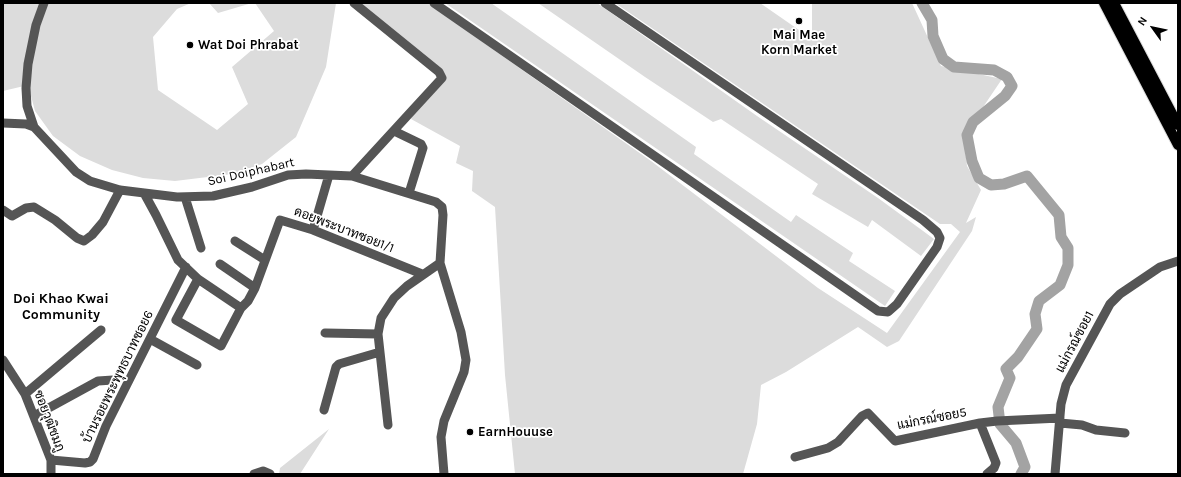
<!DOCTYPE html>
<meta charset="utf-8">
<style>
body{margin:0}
#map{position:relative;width:1181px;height:477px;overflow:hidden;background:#fff;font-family:Karla,sans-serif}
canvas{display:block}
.frame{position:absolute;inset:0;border:4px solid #000;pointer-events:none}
.north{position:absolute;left:1133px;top:8px;width:40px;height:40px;-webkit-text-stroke:3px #fff;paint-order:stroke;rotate:303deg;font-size:11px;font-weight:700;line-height:16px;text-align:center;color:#000}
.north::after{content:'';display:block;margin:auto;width:14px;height:18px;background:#000;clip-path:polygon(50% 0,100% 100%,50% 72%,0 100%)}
</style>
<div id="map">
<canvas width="1181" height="477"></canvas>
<div class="frame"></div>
<div class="north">N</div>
</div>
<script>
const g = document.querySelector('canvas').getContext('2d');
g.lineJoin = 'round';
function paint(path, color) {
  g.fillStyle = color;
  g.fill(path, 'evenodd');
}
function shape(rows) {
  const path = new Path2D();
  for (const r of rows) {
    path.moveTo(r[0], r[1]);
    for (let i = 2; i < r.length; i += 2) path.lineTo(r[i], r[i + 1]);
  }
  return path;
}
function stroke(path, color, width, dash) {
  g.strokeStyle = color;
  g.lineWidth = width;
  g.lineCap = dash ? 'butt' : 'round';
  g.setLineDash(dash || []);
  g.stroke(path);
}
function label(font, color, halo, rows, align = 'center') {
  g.font = font + ' Karla,Sarabun,sans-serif';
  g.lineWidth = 3.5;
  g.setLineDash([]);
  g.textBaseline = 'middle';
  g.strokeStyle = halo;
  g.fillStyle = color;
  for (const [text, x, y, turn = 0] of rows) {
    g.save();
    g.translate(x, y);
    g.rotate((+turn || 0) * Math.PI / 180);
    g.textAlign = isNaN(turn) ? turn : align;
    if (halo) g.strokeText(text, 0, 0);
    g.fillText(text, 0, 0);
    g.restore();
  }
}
const green = shape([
 [3,3,191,3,177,9,153,37,158,90,217,130,248,104,232,67,274,31,255,3,336,3,326,67,296,137,262,164,232,174,175,181,143,178,112,170,80,156,53,136,35,111,26,77,24,86,3,91],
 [209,3,252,3,218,13],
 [354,3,434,3,477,33,477,38,651,161,818,288,887,333,960,232,951,224,940,224,615,3,760,3,812,39,812,3,912,3,941,66,1002,79,973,122,963,132,967,166,981,190,966,223,976,217,972,231,899,341,887,347,858,327,786,372,761,385,757,424,743,474,515,474,505,375,495,207,472,191,473,171,456,163,460,146,411,119,442,72],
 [445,3,491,3,696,147,694,154,791,222,796,215,853,253,849,261,895,291,885,306],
 [538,3,597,3,757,116,878,198,934,239,921,256,872,220,868,227,812,194,818,184,721,119,713,122,645,77],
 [329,429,300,474,279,474,280,468]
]);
const river = shape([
 [922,3,932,20,933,36,943,59,954,67,994,70,1007,77,1012,86,1005,96,973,122,967,135,972,161,979,178,991,185,1004,184,1027,176,1059,215,1061,237,1068,248,1068,265,1060,285,1039,301,1035,314,1037,329,1018,357,1006,369,1010,378,998,407,1000,424,1016,443,1025,467,1021,474]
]);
const minor = shape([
 [434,3,878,311,888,312,897,304,937,247,940,238,937,232,923,220,605,3],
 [3,123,26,124,34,127,76,172,90,181,120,190,177,197,213,196,252,187,288,175,306,174,352,176,436,202,442,207,443,215,440,263,461,332,466,360,464,372,444,421,441,437,444,474],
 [34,127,27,106,26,88,28,64,36,25,44,3],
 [394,131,421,144,423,148,409,193],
 [352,176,442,78,439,72,354,3],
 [144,193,156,215,178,260,198,279,241,308],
 [185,197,201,248],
 [3,210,12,216,26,208,34,207,55,220,77,238,84,241,92,235,103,222,120,190],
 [313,230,329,175],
 [235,241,265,260],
 [220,264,255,288],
 [198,279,176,320,221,346,241,308,248,301,255,288,280,220,313,230,422,274],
 [325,333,378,334],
 [150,339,197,365],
 [3,360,25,394,51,460,51,474],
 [25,394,101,330],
 [324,410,336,367,339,364,380,352],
 [34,416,98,381,113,380],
 [1060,423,1082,425,1096,430,1125,433],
 [388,425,378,334,381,318,394,298,407,286,440,263],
 [795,457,828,448,838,442,862,416,868,413,895,441,980,423],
 [51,460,85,463,90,462,93,459,106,426,186,267],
 [254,474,263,471,270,474],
 [987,474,994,468,996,463,980,423,997,421,1060,418],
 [1055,474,1061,404,1066,385,1110,304,1120,294,1160,267,1178,261]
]);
const major = shape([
 [1104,3,1178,145],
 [1114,3,1178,125]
]);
const markers = [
 [799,21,4,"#000"],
 [190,45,4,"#000"],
 [470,432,4,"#000"]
];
const poiNames = [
 ["Mai Mae",799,35,"center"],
 ["Korn Market",799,50,"center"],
 ["Wat Doi Phrabat",198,45],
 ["EarnHouuse",478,432]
];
const streetNames = [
 ["Soi Doiphabart",251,172,-13],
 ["ดอยพระบาทซอย1/1",344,230,21],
 ["แม่กรณ์ซอย1",1075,342,-62],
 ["บ้านรอยพระพุทธบาทซอย6",118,377,-64],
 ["แม่กรณ์ซอย5",932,419,-11],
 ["ซอยวุฒิชมภู",49,421,69]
];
const neighbourhoodNames = [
 ["Doi Khao Kwai",61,299],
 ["Community",61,315]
];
paint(green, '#dcdcdc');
stroke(river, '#a3a3a3', 11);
stroke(major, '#dbdbdb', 12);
stroke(minor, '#555', 9);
stroke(major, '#000', 10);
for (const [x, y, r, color] of markers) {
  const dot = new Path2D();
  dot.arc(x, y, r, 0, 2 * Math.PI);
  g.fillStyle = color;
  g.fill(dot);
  stroke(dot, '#fff', 1.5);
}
label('bold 13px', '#000', '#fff', poiNames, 'left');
label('13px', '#000', '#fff', streetNames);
label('bold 14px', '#000', '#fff', neighbourhoodNames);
</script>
